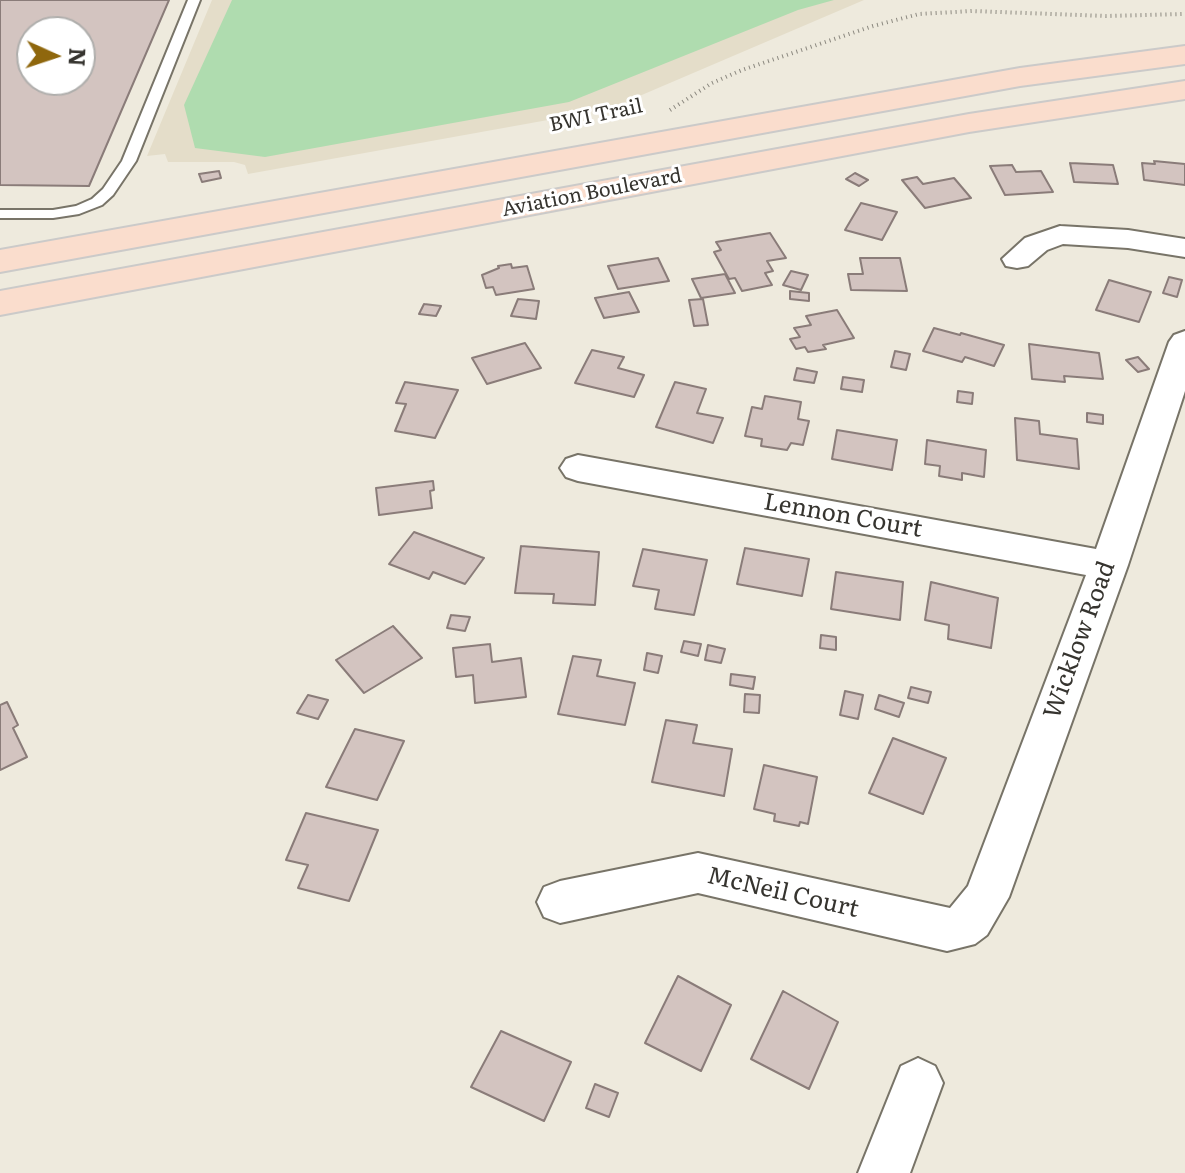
<!DOCTYPE html>
<style>
body{margin:0}
#map{position:relative;width:1185px;height:1173px;overflow:hidden;background:#eeeadd;font-family:Literata,serif}
canvas{display:block}
.north{position:absolute;left:16px;top:16px;width:80px;height:80px;box-sizing:border-box;background:#fff;border:2px solid #afaeac;border-radius:50%;rotate:93deg;font-size:22px;font-weight:700;line-height:32px;text-align:center;color:#36342f}
.north::after{content:'';display:block;margin:auto;width:28px;height:36px;background:#8f670d;clip-path:polygon(50% 0,100% 100%,50% 72%,0 100%)}
</style>
<div id="map">
<canvas width="1185" height="1173"></canvas>
<div class="north">N</div>
</div>
<script>
const g = document.querySelector('canvas').getContext('2d');
g.lineJoin = 'round';
function paint(path, color) {
  g.fillStyle = color;
  g.fill(path, 'evenodd');
}
function shape(rows) {
  const path = new Path2D();
  for (const r of rows) {
    path.moveTo(r[0], r[1]);
    for (let i = 2; i < r.length; i += 2) path.lineTo(r[i], r[i + 1]);
  }
  return path;
}
function stroke(path, color, width, dash) {
  g.strokeStyle = color;
  g.lineWidth = width;
  g.lineCap = dash ? 'butt' : 'round';
  g.setLineDash(dash || []);
  g.stroke(path);
}
function label(font, color, halo, rows, align = 'center') {
  g.font = font + ' Literata,serif';
  g.lineWidth = 6;
  g.setLineDash([]);
  g.textBaseline = 'middle';
  g.strokeStyle = halo;
  g.fillStyle = color;
  for (const [text, x, y, turn = 0] of rows) {
    g.save();
    g.translate(x, y);
    g.rotate((+turn || 0) * Math.PI / 180);
    g.textAlign = isNaN(turn) ? turn : align;
    if (halo) g.strokeText(text, 0, 0);
    g.fillText(text, 0, 0);
    g.restore();
  }
}
const built = shape([
 [212,0,864,0,609,109,248,174,245,165,234,162,168,162,165,154,147,156]
]);
const green = shape([
 [232,0,834,0,798,10,569,102,265,157,195,148,184,105]
]);
const building = shape([
 [0,0,169,0,89,186,0,185,0,0],
 [32,32,80,32,80,80,32,80,32,32],
 [1154,161,1185,164,1185,185,1144,180,1142,163,1155,164,1154,161],
 [1070,163,1113,165,1118,184,1074,182,1070,163],
 [1012,165,1016,172,1041,171,1053,192,1005,195,990,166,1012,165],
 [219,171,221,178,202,182,199,174,219,171],
 [855,173,868,180,859,186,846,179,855,173],
 [917,177,923,184,954,178,971,198,925,208,902,180,917,177],
 [861,203,897,212,882,240,845,230,861,203],
 [770,233,786,258,767,261,773,271,765,273,772,285,742,291,735,278,729,279,714,252,721,250,716,242,770,233],
 [658,258,669,281,618,289,608,266,658,258],
 [860,258,900,258,907,291,851,290,848,274,863,274,860,258],
 [511,264,512,268,527,266,534,289,496,295,493,287,486,288,482,275,499,268,498,266,511,264],
 [791,271,808,275,801,290,783,285,791,271],
 [725,274,735,293,701,298,692,279,725,274],
 [1169,277,1182,280,1177,297,1163,293,1169,277],
 [1109,280,1151,292,1139,322,1096,310,1109,280],
 [790,291,809,293,809,301,790,299,790,291],
 [629,292,639,312,604,318,595,298,629,292],
 [518,299,539,301,536,319,511,316,518,299],
 [703,299,708,325,694,326,689,300,703,299],
 [424,304,441,306,436,316,419,314,424,304],
 [837,310,854,338,823,345,826,349,808,352,805,347,796,349,790,339,800,337,794,328,811,325,806,316,837,310],
 [934,328,960,335,961,333,1004,345,994,366,965,357,962,362,923,351,934,328],
 [525,343,541,368,487,384,472,358,525,343],
 [1029,344,1099,353,1103,379,1064,376,1065,382,1032,379,1029,344],
 [592,350,624,357,618,368,644,375,634,397,575,383,592,350],
 [895,351,910,354,906,370,891,367,895,351],
 [1138,357,1149,369,1138,372,1126,360,1138,357],
 [797,368,817,372,814,383,794,380,797,368],
 [843,377,864,380,862,392,841,389,843,377],
 [405,382,458,390,435,438,395,431,406,404,396,403,405,382],
 [675,382,706,389,697,413,723,418,713,443,656,427,675,382],
 [958,391,973,393,972,404,957,402,958,391],
 [765,396,801,402,798,419,809,421,803,445,791,443,787,450,761,446,762,439,745,436,752,407,762,409,765,396],
 [1087,413,1103,415,1103,424,1087,422,1087,413],
 [1015,418,1039,421,1040,434,1077,439,1079,469,1017,460,1015,418],
 [837,430,897,440,892,470,832,459,837,430],
 [927,440,986,450,984,477,962,473,962,480,939,476,940,466,925,464,927,440],
 [433,481,434,490,430,491,432,508,379,515,376,488,433,481],
 [414,532,481,557,484,558,465,584,433,572,429,579,389,564,414,532],
 [521,546,599,552,595,605,553,603,554,594,515,593,521,546],
 [745,548,809,559,802,596,737,584,745,548],
 [643,549,707,560,694,615,655,609,659,590,633,586,643,549],
 [836,572,903,582,900,620,831,609,836,572],
 [931,582,998,598,991,648,948,639,949,625,925,620,931,582],
 [451,615,470,617,465,631,447,628,451,615],
 [393,626,422,658,364,693,336,660,393,626],
 [821,635,836,637,836,650,820,648,821,635],
 [684,641,701,644,698,656,681,652,684,641],
 [490,644,492,662,521,658,526,697,475,703,473,675,456,677,453,648,490,644],
 [708,645,725,649,721,663,705,660,708,645],
 [647,653,662,656,658,673,644,670,647,653],
 [573,656,601,660,597,676,635,683,625,725,558,714,573,656],
 [731,674,755,677,753,689,730,685,731,674],
 [911,687,931,692,928,703,908,698,911,687],
 [845,691,863,695,858,719,840,715,845,691],
 [745,694,760,695,759,713,744,712,745,694],
 [308,695,328,700,318,719,297,713,308,695],
 [879,695,904,703,899,717,875,709,879,695],
 [7,702,18,725,13,728,27,757,0,770,0,705,7,702],
 [666,720,697,725,693,743,732,749,724,796,652,782,666,720],
 [355,729,404,741,377,800,326,787,355,729],
 [893,738,946,758,923,814,869,793,893,738],
 [764,765,817,777,808,824,800,822,799,826,774,821,775,814,754,809,764,765],
 [306,813,378,830,349,901,298,888,308,865,286,860,306,813],
 [678,976,731,1005,701,1071,645,1043,678,976],
 [783,991,838,1022,809,1089,751,1059,783,991],
 [501,1031,571,1062,544,1121,471,1087,501,1031],
 [595,1084,618,1093,609,1117,586,1108,595,1084]
]);
const path = shape([
 [670,110,712,83,742,70,873,26,919,14,972,11,1106,16,1185,14]
]);
const lane = shape([
 [188,0,200,0,136,161,113,195,102,205,79,214,53,218,0,218,0,210,53,210,76,206,92,199,103,189,122,161,188,0]
]);
const street = shape([
 [1060,226,1128,230,1185,239,1185,257,1128,248,1063,244,1047,250,1028,266,1017,268,1006,266,1002,259,1025,238,1060,226],
 [1185,331,1185,391,1128,565,1009,897,987,935,975,944,947,951,698,893,560,923,544,917,537,902,544,887,560,881,698,853,950,908,968,886,1086,575,578,481,566,477,560,468,566,459,578,455,1096,549,1169,342,1174,335,1185,331],
 [918,1058,935,1066,943,1083,910,1173,858,1173,901,1066,918,1058]
]);
const primary = shape([
 [1185,46,1185,64,1020,86,0,272,0,250,1020,68,1185,46],
 [1185,81,1185,99,969,132,0,315,0,291,969,114,1185,81]
]);
const farStreetnames = [
 ["BWI Trail",596,116,-12],
 ["Aviation Boulevard",592,193,-11]
];
const streetNames = [
 ["Lennon Court",843,516,10],
 ["Wicklow Road",1080,640,-70],
 ["McNeil Court",783,893,13]
];
paint(built, '#e4ddc9');
paint(green, '#afdcaf');
paint(building, '#d3c4c0');
stroke(building, '#8a7c79', 2);
stroke(lane, '#787468', 4);
stroke(street, '#787468', 4);
stroke(primary, '#cbcac9', 4);
stroke(path, '#8b887f', 4, [1, 4]);
paint(lane, '#fff');
paint(street, '#fff');
paint(primary, '#faddcd');
label('20px', '#36342f', '#fff', farStreetnames);
label('24px', '#36342f', '#fff', streetNames);
</script>
